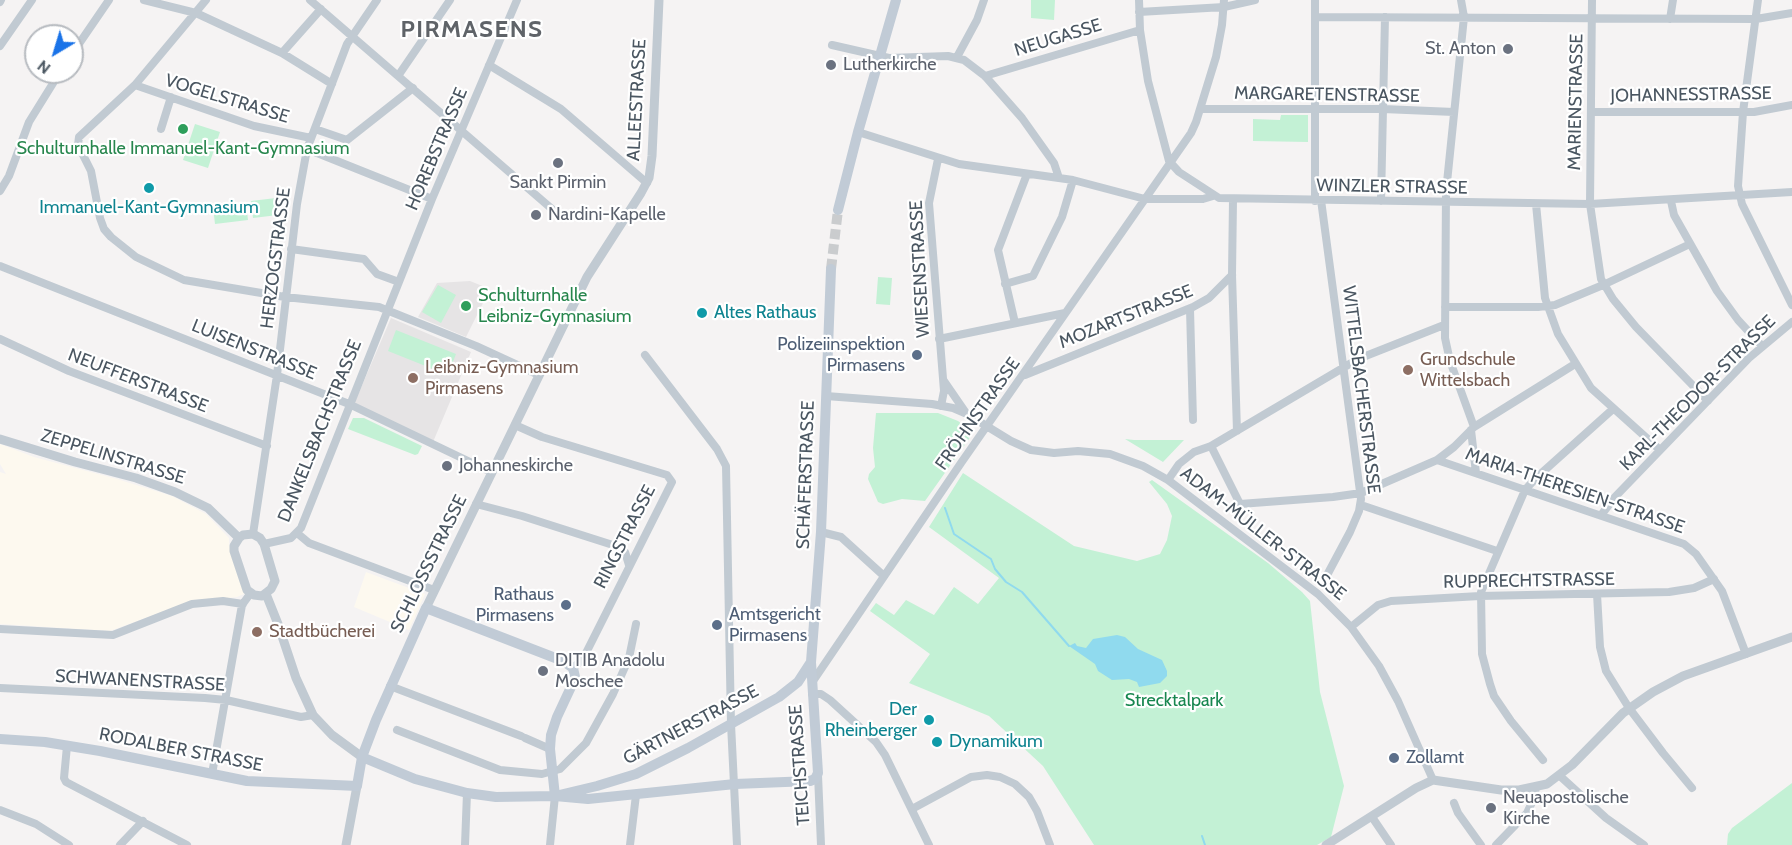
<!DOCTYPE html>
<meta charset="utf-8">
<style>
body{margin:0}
#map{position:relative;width:1792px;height:845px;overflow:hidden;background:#f5f3f3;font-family:Cabin,sans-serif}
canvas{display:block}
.north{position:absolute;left:24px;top:24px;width:60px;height:60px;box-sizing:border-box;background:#fff;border:2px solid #b7bbc0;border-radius:50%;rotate:218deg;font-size:16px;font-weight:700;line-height:24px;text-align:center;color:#4a5661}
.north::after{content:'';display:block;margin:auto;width:21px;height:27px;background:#1a73e8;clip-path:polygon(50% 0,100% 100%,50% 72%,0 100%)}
</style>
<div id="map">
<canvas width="1792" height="845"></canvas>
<div class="north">N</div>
</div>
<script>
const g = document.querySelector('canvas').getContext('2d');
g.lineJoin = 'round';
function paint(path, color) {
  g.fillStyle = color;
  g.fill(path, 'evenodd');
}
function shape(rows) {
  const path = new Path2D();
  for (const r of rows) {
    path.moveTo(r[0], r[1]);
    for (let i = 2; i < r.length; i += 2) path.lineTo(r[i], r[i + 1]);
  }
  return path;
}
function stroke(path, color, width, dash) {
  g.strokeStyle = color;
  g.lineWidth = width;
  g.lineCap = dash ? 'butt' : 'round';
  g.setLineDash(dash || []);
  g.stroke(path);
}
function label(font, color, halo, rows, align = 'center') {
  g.font = font + ' Cabin,sans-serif';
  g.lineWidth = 4.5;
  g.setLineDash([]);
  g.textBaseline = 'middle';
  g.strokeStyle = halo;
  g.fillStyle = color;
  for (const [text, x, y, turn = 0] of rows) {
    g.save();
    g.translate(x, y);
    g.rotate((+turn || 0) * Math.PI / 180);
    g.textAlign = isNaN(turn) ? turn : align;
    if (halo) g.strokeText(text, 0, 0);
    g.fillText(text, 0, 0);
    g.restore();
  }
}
const commercial = shape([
 [0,444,34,457,117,479,172,496,206,514,229,538,229,544,246,593,237,597,189,602,110,631,0,624,0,472,6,474,0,464],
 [366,572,425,594,409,630,354,607]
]);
const education = shape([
 [470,281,490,289,466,337,418,317,437,283],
 [391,318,471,352,433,442,354,404]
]);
const green = shape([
 [1031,0,1055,0,1054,20,1031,18],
 [1281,115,1308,115,1308,142,1253,141,1253,119,1280,120],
 [195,124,220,132,208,168,183,160],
 [276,198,278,215,253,218,251,201],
 [246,203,248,220,215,224,213,207],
 [878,277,892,278,890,305,876,304],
 [438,285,456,295,441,323,422,312],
 [396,330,456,354,448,375,388,351],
 [876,413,938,413,958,421,969,429,971,436,925,501,902,499,883,504,878,502,868,479,869,474,875,467,873,448],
 [353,418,364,418,422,446,418,454,415,455,348,429],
 [1125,439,1134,440,1184,440,1163,462],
 [963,473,1074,546,1137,561,1160,554,1167,540,1172,516,1167,504,1149,482,1152,480,1268,563,1302,592,1310,601,1320,692,1344,786,1331,837,1317,845,1094,845,1043,766,989,716,909,683,930,654,870,611,876,603,894,615,906,600,934,615,954,587,978,604,999,578,929,527],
 [1792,783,1792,845,1727,845,1728,834,1732,828]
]);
const water = shape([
 [1117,635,1125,637,1138,649,1162,660,1167,671,1167,676,1160,683,1139,687,1137,682,1129,679,1112,680,1098,671,1095,664,1069,646,1075,643,1077,646,1086,648,1093,639]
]);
const stream = shape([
 [945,508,954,534,991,559,995,569,1006,582,1022,592,1069,646],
 [1202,836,1205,845]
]);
const secondaryTunnel = shape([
 [831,269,838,210]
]);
const minor = shape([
 [144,0,196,13,282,53,332,84],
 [206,0,135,85,79,137,78,145,91,171,100,218,104,229,111,237,136,257,184,280,285,297,379,307,476,346,539,375],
 [310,0,552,209],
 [1139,0,1140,30,1148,81,1169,161,1179,172,1219,198,1590,204,1792,192],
 [1461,0,1464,17,1446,192,1445,338,1450,361,1474,427],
 [1592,0,1590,204,1601,279,1613,299,1636,327,1708,401],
 [1758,0,1743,112,1738,186,1742,204,1792,305],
 [0,2,1,0],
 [1139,12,1224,7,1255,0],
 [1315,17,1756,19,1792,13],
 [1670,19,1673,0],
 [832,45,889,58,948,56,964,60,985,76,1022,118,1054,163,1059,178],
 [0,46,32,0],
 [282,53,321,9],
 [72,54,109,0],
 [957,57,977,20,984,0],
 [489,65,561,109,647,183],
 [398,76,450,0],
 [985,76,1140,30],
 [135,85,254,126,311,138],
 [1201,109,1383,109,1454,112],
 [1591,112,1754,112,1792,105],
 [161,129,171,97],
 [315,129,347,140,413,88],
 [858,132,959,164,1073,180,1145,199,1203,199,1213,196],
 [307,149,432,199],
 [938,159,929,203,944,391,941,406],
 [0,191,9,176,29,122,60,72],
 [1233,200,1232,275,1237,431],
 [1321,200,1361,499,1359,511,1350,532,1326,577],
 [1315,201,1315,0],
 [1381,201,1385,17],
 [1671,201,1674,215,1717,291,1738,320,1762,346],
 [1536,204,1545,298,1558,334,1591,388,1660,450],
 [291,249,364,259,377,274,399,282],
 [0,266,349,404,491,472],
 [1005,284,1033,276,1062,217,1073,180],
 [1445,307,1538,307,1555,305,1603,285,1690,244],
 [1190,309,1193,420],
 [1015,323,998,250,1027,174],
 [0,339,69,371,267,446],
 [939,339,1065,313],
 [645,355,717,449,726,466,731,724,737,845],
 [1025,375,1193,307,1209,298,1232,275],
 [944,381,966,413],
 [826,396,932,404,953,408,967,414,1011,441,1031,450,1054,453,1078,451,1110,454,1143,466,1168,480,1318,594,1351,627,1379,666,1398,701,1433,780],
 [515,425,542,437,667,475,672,482,587,651,583,659,573,668],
 [1471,430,1476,473],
 [1211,446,1240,504,1333,497,1361,493,1437,460,1454,447,1474,427,1575,364],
 [1437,460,1684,544,1696,554,1722,591,1746,654],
 [1168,480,1179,464,1194,452,1211,446,1358,359,1444,325],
 [476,504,522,516,616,546,625,552,629,565],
 [1361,505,1497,551],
 [1602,514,1614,498,1749,358,1792,322],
 [821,532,841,537,884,576],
 [297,533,309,543,434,590],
 [253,534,277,375,297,204,307,149,347,44,377,0],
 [264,544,291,538,301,528,432,199,517,0],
 [1597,594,1600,647,1606,671,1629,708,1663,753,1692,788],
 [1351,627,1378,605,1391,601,1480,596,1669,592,1694,588,1714,579],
 [0,629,113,635,192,604,223,601,243,604],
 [813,681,961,463,1191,133,1196,122,1216,57,1222,25,1224,0],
 [390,686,521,736],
 [0,688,205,698,226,700,301,717,313,715],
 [812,694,821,694,830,700,876,742,885,755,929,845],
 [397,730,500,770,542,774,560,769,586,743,613,694,629,658,636,624],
 [525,738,550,749],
 [67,746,64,778,66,782,187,845],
 [1543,760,1511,721,1494,696,1490,684,1482,654,1481,592,1525,490,1536,478,1613,409],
 [212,774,242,605,250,594],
 [818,775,821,845],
 [1560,776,1606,818,1644,845],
 [1454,803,1458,813,1481,845],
 [912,809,971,777,987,775,1000,777,1015,784,1029,797,1037,811,1050,845],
 [0,810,36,824,69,845],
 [1372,817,1391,845],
 [120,845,143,821],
 [465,845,467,793],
 [550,845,555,796],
 [630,845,636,795],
 [1496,845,1527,813,1534,798,1536,787]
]);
const tertiary = shape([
 [0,439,75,462,136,478,175,492,208,508,239,538],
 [253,534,260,538,264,544,275,581,271,589,262,596,254,595,247,590,234,551,234,546,239,538,243,535,253,534],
 [266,594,278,624,296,678,313,715,332,735,362,757],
 [426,608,587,277,641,193,649,178,652,156,659,0],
 [346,845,357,786],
 [1326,845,1416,788,1433,780,1501,790,1519,790,1547,784,1572,765,1623,713,1653,692,1683,676,1792,637]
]);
const secondary = shape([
 [838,210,858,132,896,0],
 [0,739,45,742,100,751,247,781,357,786,362,757,376,720,426,608,563,661,573,668,575,677,571,687,557,717,551,735,550,749,555,796],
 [362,757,415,779,467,793,496,797,555,796,597,786,636,774,688,748,779,697,798,682,811,662],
 [555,796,588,799,735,784,810,781,815,779,818,773,811,662,821,532,831,269]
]);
const markers = [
 [1508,49,6,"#6b7280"],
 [831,65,6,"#6b7280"],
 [183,129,6,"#2e9e5b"],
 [558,163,6,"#6b7280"],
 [149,188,6,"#0f9aa8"],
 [536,215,6,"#6b7280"],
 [466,306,6,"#2e9e5b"],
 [702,313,6,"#0f9aa8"],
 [917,355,6,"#5c6f8a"],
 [1408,370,6,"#8d6e63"],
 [413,378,6,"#8d6e63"],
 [447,466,6,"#6b7280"],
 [566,605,6,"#5c6f8a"],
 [717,625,6,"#5c6f8a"],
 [257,632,6,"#8d6e63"],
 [543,671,6,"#6b7280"],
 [929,720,6,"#0f9aa8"],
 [937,742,6,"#0f9aa8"],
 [1394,758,6,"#5c6f8a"],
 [1491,808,6,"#6b7280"]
];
const streetNames = [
 ["NEUGASSE",1058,38,-17],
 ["MARGARETENSTRASSE",1327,95,1],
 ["JOHANNESSTRASSE",1691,95,-1],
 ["VOGELSTRASSE",227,99,17],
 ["ALLEESTRASSE",637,100,-87],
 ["MARIENSTRASSE",1576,102,-89],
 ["HOREBSTRASSE",437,149,-67],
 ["WINZLER STRASSE",1392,187,1],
 ["HERZOGSTRASSE",276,258,-83],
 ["WIESENSTRASSE",920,269,-93],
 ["MOZARTSTRASSE",1126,317,-22],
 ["LUISENSTRASSE",254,350,22],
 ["NEUFFERSTRASSE",138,381,21],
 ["WITTELSBACHERSTRASSE",1361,390,83],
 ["KARL-THEODOR-STRASSE",1698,393,-45],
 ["FRÖHNSTRASSE",978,414,-55],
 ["DANKELSBACHSTRASSE",320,431,-68],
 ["ZEPPELINSTRASSE",113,457,17],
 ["SCHÄFERSTRASSE",806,475,-88],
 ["MARIA-THERESIEN-STRASSE",1575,491,19],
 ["ADAM-MÜLLER-STRASSE",1263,534,38],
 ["RINGSTRASSE",625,537,-63],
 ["SCHLOSSSTRASSE",429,564,-64],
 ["RUPPRECHTSTRASSE",1529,581,-1],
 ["SCHWANENSTRASSE",140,681,3],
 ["GÄRTNERSTRASSE",691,725,-28],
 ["RODALBER STRASSE",181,750,11],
 ["TEICHSTRASSE",800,765,-94]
];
const worshipNames = [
 ["St. Anton",1496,49,"right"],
 ["Lutherkirche",843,65],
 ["Sankt Pirmin",558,183,"center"],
 ["Nardini-Kapelle",548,215],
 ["Johanneskirche",459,466],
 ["DITIB Anadolu",555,661],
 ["Moschee",555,682],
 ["Neuapostolische",1503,798],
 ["Kirche",1503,819]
];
const leisureNames = [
 ["Schulturnhalle Immanuel-Kant-Gymnasium",183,149],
 ["Schulturnhalle",478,296,"left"],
 ["Leibniz-Gymnasium",478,317,"left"]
];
const cultureNames = [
 ["Immanuel-Kant-Gymnasium",149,208,"center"],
 ["Altes Rathaus",714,313],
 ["Der",917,710,"right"],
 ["Rheinberger",917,731,"right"],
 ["Dynamikum",949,742]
];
const serviceNames = [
 ["Polizeiinspektion",905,345],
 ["Pirmasens",905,366],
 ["Rathaus",554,595],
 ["Pirmasens",554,616],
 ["Amtsgericht",729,615,"left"],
 ["Pirmasens",729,636,"left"],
 ["Zollamt",1406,758,"left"]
];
const educationNames = [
 ["Grundschule",1420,360],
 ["Wittelsbach",1420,381],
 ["Leibniz-Gymnasium",425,368],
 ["Pirmasens",425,389],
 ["Stadtbücherei",269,632]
];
const parkNames = [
 ["Strecktalpark",1174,701]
];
const districtNames = [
 ["PIRMASENS",472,30]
];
paint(commercial, '#fdf9ef');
paint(education, '#e6e4e5');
paint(green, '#c3f1d5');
paint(water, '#90daee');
stroke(stream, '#90daee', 2);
stroke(secondaryTunnel, '#caccce', 10, [10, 5]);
stroke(minor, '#c1cad2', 8);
stroke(tertiary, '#c1cad2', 9);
stroke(secondary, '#c1cbd6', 10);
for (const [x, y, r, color] of markers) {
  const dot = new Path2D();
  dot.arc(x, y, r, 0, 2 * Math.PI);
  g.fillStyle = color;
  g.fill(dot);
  stroke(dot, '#fff', 2);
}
label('18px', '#4a5661', '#fff', streetNames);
label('18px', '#5b616d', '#fff', worshipNames, 'left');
label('18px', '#27864d', '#fff', leisureNames);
label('18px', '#0d838f', '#fff', cultureNames, 'left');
label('18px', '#4e5e75', '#fff', serviceNames, 'right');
label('18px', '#785e54', '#fff', educationNames, 'left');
label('18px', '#17864f', '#fff', parkNames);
g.letterSpacing = '1.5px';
label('bold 24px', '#5f6368', '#fff', districtNames);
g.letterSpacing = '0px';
</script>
